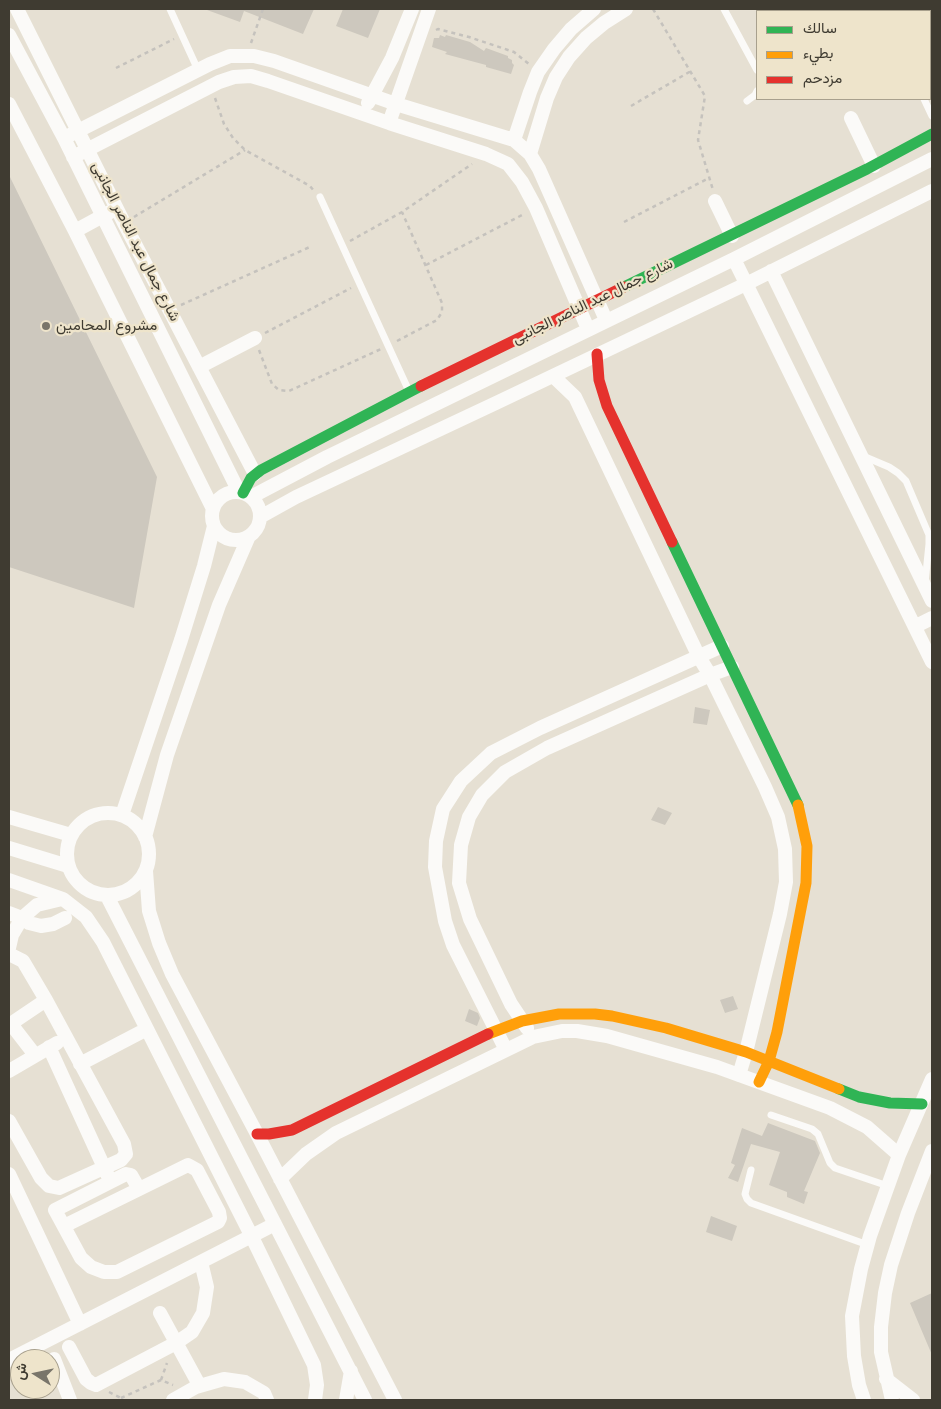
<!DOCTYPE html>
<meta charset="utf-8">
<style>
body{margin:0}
#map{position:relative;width:941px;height:1409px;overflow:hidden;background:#e6e0d3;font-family:"Nunito Sans",Vazirmatn,sans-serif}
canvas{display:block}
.frame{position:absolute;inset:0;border:10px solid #3f3b31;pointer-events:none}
.legend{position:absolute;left:756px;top:10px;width:175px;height:90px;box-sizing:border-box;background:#eee4cb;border:1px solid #a8a08d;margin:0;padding:6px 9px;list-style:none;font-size:15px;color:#3f3b31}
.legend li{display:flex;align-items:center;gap:10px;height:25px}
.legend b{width:25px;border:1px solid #a8a08d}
.north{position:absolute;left:10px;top:1349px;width:50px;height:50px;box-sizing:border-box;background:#eee4cb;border:1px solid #a8a08d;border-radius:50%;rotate:280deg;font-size:14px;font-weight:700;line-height:20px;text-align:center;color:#3f3b31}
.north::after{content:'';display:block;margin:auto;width:18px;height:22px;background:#79756a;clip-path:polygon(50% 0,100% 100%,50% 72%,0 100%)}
</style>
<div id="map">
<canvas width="941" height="1409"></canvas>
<div class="frame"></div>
<ul class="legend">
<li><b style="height:6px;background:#30b455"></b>سالك</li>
<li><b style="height:6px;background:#ff9f0a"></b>بطيء</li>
<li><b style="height:6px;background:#e5322d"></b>مزدحم</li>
</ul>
<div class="north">ش</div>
</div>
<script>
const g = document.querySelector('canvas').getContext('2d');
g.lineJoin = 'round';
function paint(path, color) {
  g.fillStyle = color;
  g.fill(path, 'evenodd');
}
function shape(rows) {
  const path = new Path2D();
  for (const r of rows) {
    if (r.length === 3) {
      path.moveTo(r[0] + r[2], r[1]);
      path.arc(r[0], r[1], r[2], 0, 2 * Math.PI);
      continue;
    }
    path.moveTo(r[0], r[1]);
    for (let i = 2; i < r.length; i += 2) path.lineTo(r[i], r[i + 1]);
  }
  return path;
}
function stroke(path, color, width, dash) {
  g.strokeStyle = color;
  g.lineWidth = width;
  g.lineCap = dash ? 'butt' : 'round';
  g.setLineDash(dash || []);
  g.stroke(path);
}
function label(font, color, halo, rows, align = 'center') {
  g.font = font + ' "Nunito Sans",Vazirmatn,sans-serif';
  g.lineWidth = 4.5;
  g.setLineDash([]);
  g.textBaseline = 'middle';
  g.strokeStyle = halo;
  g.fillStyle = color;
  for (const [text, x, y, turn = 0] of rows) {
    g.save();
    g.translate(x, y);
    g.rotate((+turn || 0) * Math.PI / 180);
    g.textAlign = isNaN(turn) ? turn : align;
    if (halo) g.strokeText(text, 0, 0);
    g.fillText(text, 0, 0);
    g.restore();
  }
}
const building = shape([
 [207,9,314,9,303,34,244,11,240,22,207,10],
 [343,9,380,9,368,38,336,26],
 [440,35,445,37,446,35,470,42,484,51,486,48,508,56,508,58,512,60,512,63,514,65,511,74,486,67,486,65,445,54,447,52,432,47,434,38,439,38],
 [9,175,157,477,134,608,9,567],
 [695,707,710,710,707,725,693,723],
 [658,807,672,813,665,825,651,820],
 [733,996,738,1009,725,1013,720,1000],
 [469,1009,478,1013,480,1018,477,1026,465,1021],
 [768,1123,815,1141,820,1153,804,1191,808,1192,804,1204,787,1197,787,1192,769,1185,780,1152,751,1144,738,1182,728,1178,735,1165,731,1163,742,1128,762,1136],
 [711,1216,737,1226,732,1241,706,1232],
 [932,1293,932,1355,910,1303]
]);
const path = shape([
 [653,9,705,96,698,140,713,190],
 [436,30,438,29,469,37,514,52,529,64],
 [251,43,263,9],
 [116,68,174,39],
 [215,98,224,124,233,138,245,150,310,186,314,191],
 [631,106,691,71],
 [134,217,245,150],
 [624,222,709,178],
 [350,241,402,212,472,164],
 [426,265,524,214],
 [181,305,312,246],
 [265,333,351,288],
 [397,341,437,320,442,312,442,303,402,212],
 [259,350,272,384,279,390,289,391,381,349],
 [161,1380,167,1363],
 [109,1392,121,1398,120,1400],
 [121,1398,161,1380,173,1385]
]);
const lane = shape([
 [170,9,198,70],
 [724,9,757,70],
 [924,99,932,116],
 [747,101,755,95,757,91],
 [320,197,408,389],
 [863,456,889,467,898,473,906,481,929,535,929,544,925,583],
 [771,1115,812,1129,818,1134,830,1163,835,1168,888,1186],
 [751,1170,745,1194,747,1199,751,1203,868,1245]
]);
const street = shape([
 [17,9,124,223,255,474],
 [9,35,64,138,239,492],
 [368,103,392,58,412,9],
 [9,104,75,231,213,509],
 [851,118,874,166],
 [389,123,429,9],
 [64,138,210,64,230,56,254,56,274,61,396,104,514,140,530,154,539,169,606,320],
 [514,140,530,92,538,72,554,49,571,29,594,9],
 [530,154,547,98,556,77,569,57,586,38,604,23,626,9],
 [73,157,219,82,234,77,251,76,268,81,389,123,486,154,508,164,522,182,536,208,588,329],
 [715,201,732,236],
 [75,231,110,212],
 [734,259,932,662],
 [771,271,932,601],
 [199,367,255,338],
 [553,376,575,397,699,657,710,675,765,787,778,817,785,849,786,882,780,914,746,1052,739,1075],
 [236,516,24],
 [251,497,327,457,734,259,932,159],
 [260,517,296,497,496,403,746,284,932,191],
 [916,626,932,618],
 [108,854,41],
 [122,815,181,640,204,566,214,526],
 [9,817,71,835],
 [145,837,167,755,219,605,249,536],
 [9,848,68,866],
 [146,871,149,911,159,943,172,974,257,1134,395,1400],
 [9,880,63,899,86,917,103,942,252,1237,314,1365,317,1385,315,1400],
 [107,896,365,1400],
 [9,913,22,918,29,923,41,926,53,924,65,918],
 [9,948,12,935,22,918,37,905,62,899],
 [9,954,23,961,46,1000,9,1025],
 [11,1024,35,1055],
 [527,1028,511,1004,470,919,459,883,461,845,469,817,482,795,505,772,547,748,710,675,732,667],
 [49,1047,108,1176],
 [506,1050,453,945,445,921,435,867,436,841,443,809,461,781,491,753,540,728,722,646],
 [80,1064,147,1029],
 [9,1071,57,1043],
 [9,1121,41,1178,49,1186,59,1188,121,1160,126,1154,124,1144,46,1000],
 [9,1174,80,1324],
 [280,1179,306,1154,336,1133,533,1037,562,1031,577,1031,607,1036,717,1067,830,1108,867,1127,899,1155],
 [64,1226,188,1165,197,1170,219,1212,220,1218,218,1222,117,1272,104,1272,91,1267,81,1258,55,1210,126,1174,131,1175,139,1189],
 [160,1313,197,1381,196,1387,173,1400],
 [69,1347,86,1379,91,1383,96,1385,176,1343,192,1332,203,1313,207,1287,201,1262],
 [54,1359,70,1400],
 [9,1360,275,1224],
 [886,1379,913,1400],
 [196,1387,224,1379,245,1382,264,1393,267,1400],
 [346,1400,351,1371],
 [864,1400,859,1385,854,1356,852,1316,861,1269,870,1236,899,1155,932,1079],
 [892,1400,881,1352,881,1327,885,1293,891,1265,908,1213,932,1151]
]);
const fast = shape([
 [624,287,867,169,932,134],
 [243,493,251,478,261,470,421,386],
 [672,542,798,805],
 [839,1089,859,1097,890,1103,922,1104]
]);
const slow = shape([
 [488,1034,522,1021,559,1014,595,1014,612,1016,666,1028,746,1052,839,1089],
 [759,1082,769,1061,777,1032,806,883,807,846,798,805]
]);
const jam = shape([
 [597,354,599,380,607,406,672,542],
 [421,386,624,287],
 [257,1134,269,1134,292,1130,488,1034]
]);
const markers = [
 [46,326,5,"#79756a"]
];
const streetNames = [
 ["شارع جمال عبد الناصر الجانبى",135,242,63],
 ["شارع جمال عبد الناصر الجانبى",593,302,-26]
];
const poiNames = [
 ["مشروع المحامين",56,326]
];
paint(building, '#cdc8be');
stroke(path, '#c5c2bd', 2.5, [4, 4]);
stroke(lane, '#fbfaf8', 7);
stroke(street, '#fbfaf8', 14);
stroke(fast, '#30b455', 11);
stroke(slow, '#ff9f0a', 11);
stroke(jam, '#e5322d', 11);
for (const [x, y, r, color] of markers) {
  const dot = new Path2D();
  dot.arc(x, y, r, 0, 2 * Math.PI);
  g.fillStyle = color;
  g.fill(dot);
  stroke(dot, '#eee4cb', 2);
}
label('15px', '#3f3b31', '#eee4cb', streetNames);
label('15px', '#3f3b31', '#eee4cb', poiNames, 'left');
</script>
